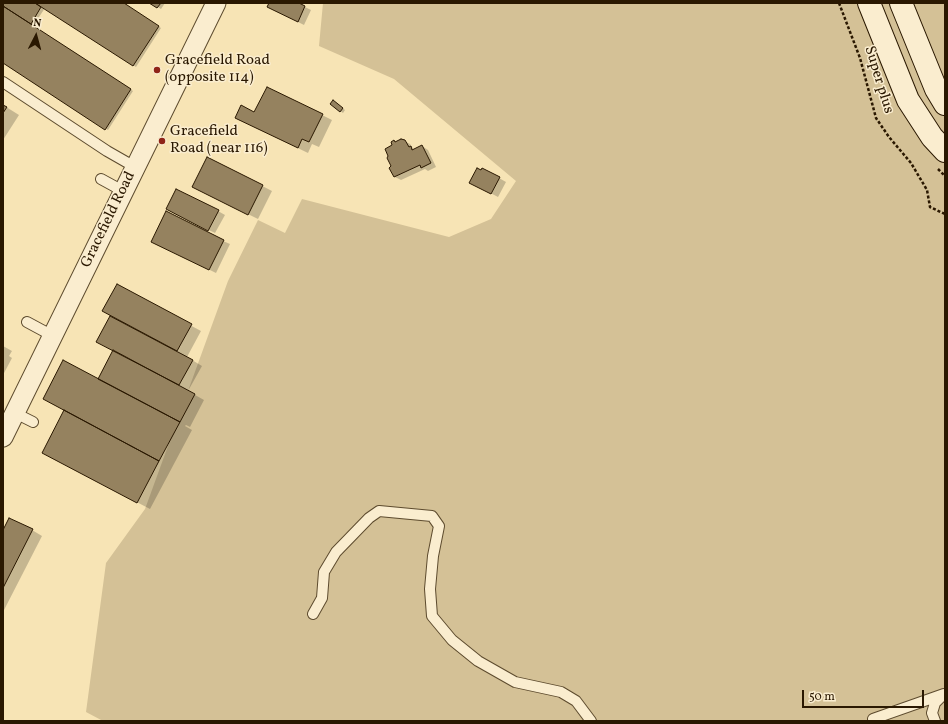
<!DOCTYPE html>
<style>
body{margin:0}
#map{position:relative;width:948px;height:724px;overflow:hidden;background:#f7e4b5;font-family:Vollkorn,serif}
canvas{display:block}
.frame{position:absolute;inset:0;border:4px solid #2a1801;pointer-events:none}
.north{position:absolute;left:16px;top:16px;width:40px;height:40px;-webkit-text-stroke:3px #faedcf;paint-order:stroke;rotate:6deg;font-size:11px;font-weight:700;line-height:16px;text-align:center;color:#2a1801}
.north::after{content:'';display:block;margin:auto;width:14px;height:18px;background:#2a1801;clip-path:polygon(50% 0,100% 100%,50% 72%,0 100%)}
.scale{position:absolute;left:802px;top:690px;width:122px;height:18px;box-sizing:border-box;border:2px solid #2a1801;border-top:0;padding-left:5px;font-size:12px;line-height:14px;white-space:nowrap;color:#2a1801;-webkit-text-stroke:3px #faedcf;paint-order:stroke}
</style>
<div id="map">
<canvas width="948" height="724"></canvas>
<div class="frame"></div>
<div class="north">N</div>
<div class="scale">50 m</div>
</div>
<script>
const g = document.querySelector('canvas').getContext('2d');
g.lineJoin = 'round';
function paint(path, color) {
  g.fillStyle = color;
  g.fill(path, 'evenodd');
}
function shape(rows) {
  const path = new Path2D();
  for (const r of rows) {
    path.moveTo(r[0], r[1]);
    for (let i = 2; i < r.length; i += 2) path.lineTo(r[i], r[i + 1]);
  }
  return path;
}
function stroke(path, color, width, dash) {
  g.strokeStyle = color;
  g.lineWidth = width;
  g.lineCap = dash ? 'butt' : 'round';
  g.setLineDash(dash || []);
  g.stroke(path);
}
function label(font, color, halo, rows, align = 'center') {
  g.font = font + ' Vollkorn,serif';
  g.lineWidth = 3;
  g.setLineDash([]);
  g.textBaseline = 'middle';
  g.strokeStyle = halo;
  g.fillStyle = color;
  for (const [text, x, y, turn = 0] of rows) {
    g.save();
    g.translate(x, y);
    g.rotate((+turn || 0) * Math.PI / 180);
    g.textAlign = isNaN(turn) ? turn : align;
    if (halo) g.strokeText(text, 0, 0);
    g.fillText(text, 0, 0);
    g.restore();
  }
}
const green = shape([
 [323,3,945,3,945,721,103,721,86,712,106,563,145,509,228,281,258,220,285,233,302,199,449,237,491,219,516,181,394,79,319,46]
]);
const shadow = shape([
 [3,3,122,3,161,28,136,67,45,8,33,26,133,91,108,130,3,62],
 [151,3,165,3,161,9],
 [270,3,297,3,311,10,304,25,274,10],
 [334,101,345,110,343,113,340,111],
 [3,105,19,115,3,140],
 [255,113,322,115,332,120,319,147,312,144,308,153,246,123],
 [403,140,410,144,414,150,422,146,428,150,436,167,428,171,425,169,401,180,395,177,396,143],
 [208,158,272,191,258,219,203,192],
 [499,178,506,182,498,197,477,186],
 [218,211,225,215,215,233,173,213],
 [223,241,230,244,216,273,159,245],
 [117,286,201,331,187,357,202,366,188,391,204,400,190,427,186,425,185,426,192,430,150,509,56,460,65,411,98,380,114,350,98,341,112,316],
 [3,346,12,351,9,356,12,358,3,375],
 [32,530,42,536,3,612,3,532]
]);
const building = shape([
 [3,3,35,3,41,7,31,24,3,6,3,3],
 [35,3,124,3,159,26,133,66,35,3],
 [149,3,161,3,157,8,149,3],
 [269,3,299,3,305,6,298,22,267,7,269,3],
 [3,6,131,89,105,130,3,63,3,6],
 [267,87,323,114,309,142,302,139,298,148,235,118,241,105,254,112,267,87],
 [333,100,343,108,340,112,330,104,333,100],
 [3,105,7,107,3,113,3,105],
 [401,139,405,140,409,147,411,146,412,150,422,145,431,163,421,168,420,165,394,177,389,168,391,166,387,158,388,156,385,149,392,145,391,142,394,140,395,142,401,139],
 [207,157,263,185,248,215,192,187,207,157],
 [477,168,481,170,482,168,500,177,491,194,469,183,477,168],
 [176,189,219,210,208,231,166,209,176,189],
 [166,211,224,240,209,270,151,242,166,211],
 [117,284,192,324,177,351,102,311,117,284],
 [110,316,193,360,179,385,96,342,110,316],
 [113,350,195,394,180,422,98,379,113,350],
 [63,360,180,422,159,461,43,399,63,360],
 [64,410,159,461,137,503,42,453,64,410],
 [9,518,33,529,3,588,3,530,9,518]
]);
const path = shape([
 [839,3,860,58,876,118,889,137,911,163,927,190,930,207,945,214],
 [938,169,945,176]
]);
const lane = shape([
 [3,82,107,151,135,167],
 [101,179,123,191],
 [27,322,53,336],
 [15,413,33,422],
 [313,614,322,598,324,572,336,552,369,518,379,511,432,516,439,526,433,556,430,589,432,616,452,640,478,661,515,682,561,692,576,701,591,721],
 [873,719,944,694],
 [935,721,932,713,935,703,943,695]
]);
const street = shape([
 [3,437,216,3]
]);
const secondary = shape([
 [869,3,908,100,932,137,945,151],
 [901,3,936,89,945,104]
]);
const markers = [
 [157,70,4,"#8f2418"],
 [162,141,4,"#8f2418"]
];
const poiNames = [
 ["Gracefield Road",165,61],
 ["(opposite 114)",165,78],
 ["Gracefield",170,132],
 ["Road (near 116)",170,149]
];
const streetNames = [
 ["Super plus",878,80,73],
 ["Gracefield Road",109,220,-64]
];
paint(green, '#d4c196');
paint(shadow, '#0003');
paint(building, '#95825f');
stroke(building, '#2a1801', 1);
stroke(lane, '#5d4b2e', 12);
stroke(street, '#5d4b2e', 21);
stroke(secondary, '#2a1801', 24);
stroke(path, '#2a1801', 2.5, [3, 2]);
stroke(lane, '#faedcf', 10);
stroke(street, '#faedcf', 19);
stroke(secondary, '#faedcf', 22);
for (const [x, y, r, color] of markers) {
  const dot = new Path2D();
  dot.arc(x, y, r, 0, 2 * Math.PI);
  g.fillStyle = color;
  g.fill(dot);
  stroke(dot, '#faedcf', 1.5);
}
label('15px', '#2a1801', '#faedcf', poiNames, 'left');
label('15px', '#2a1801', '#faedcf', streetNames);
</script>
